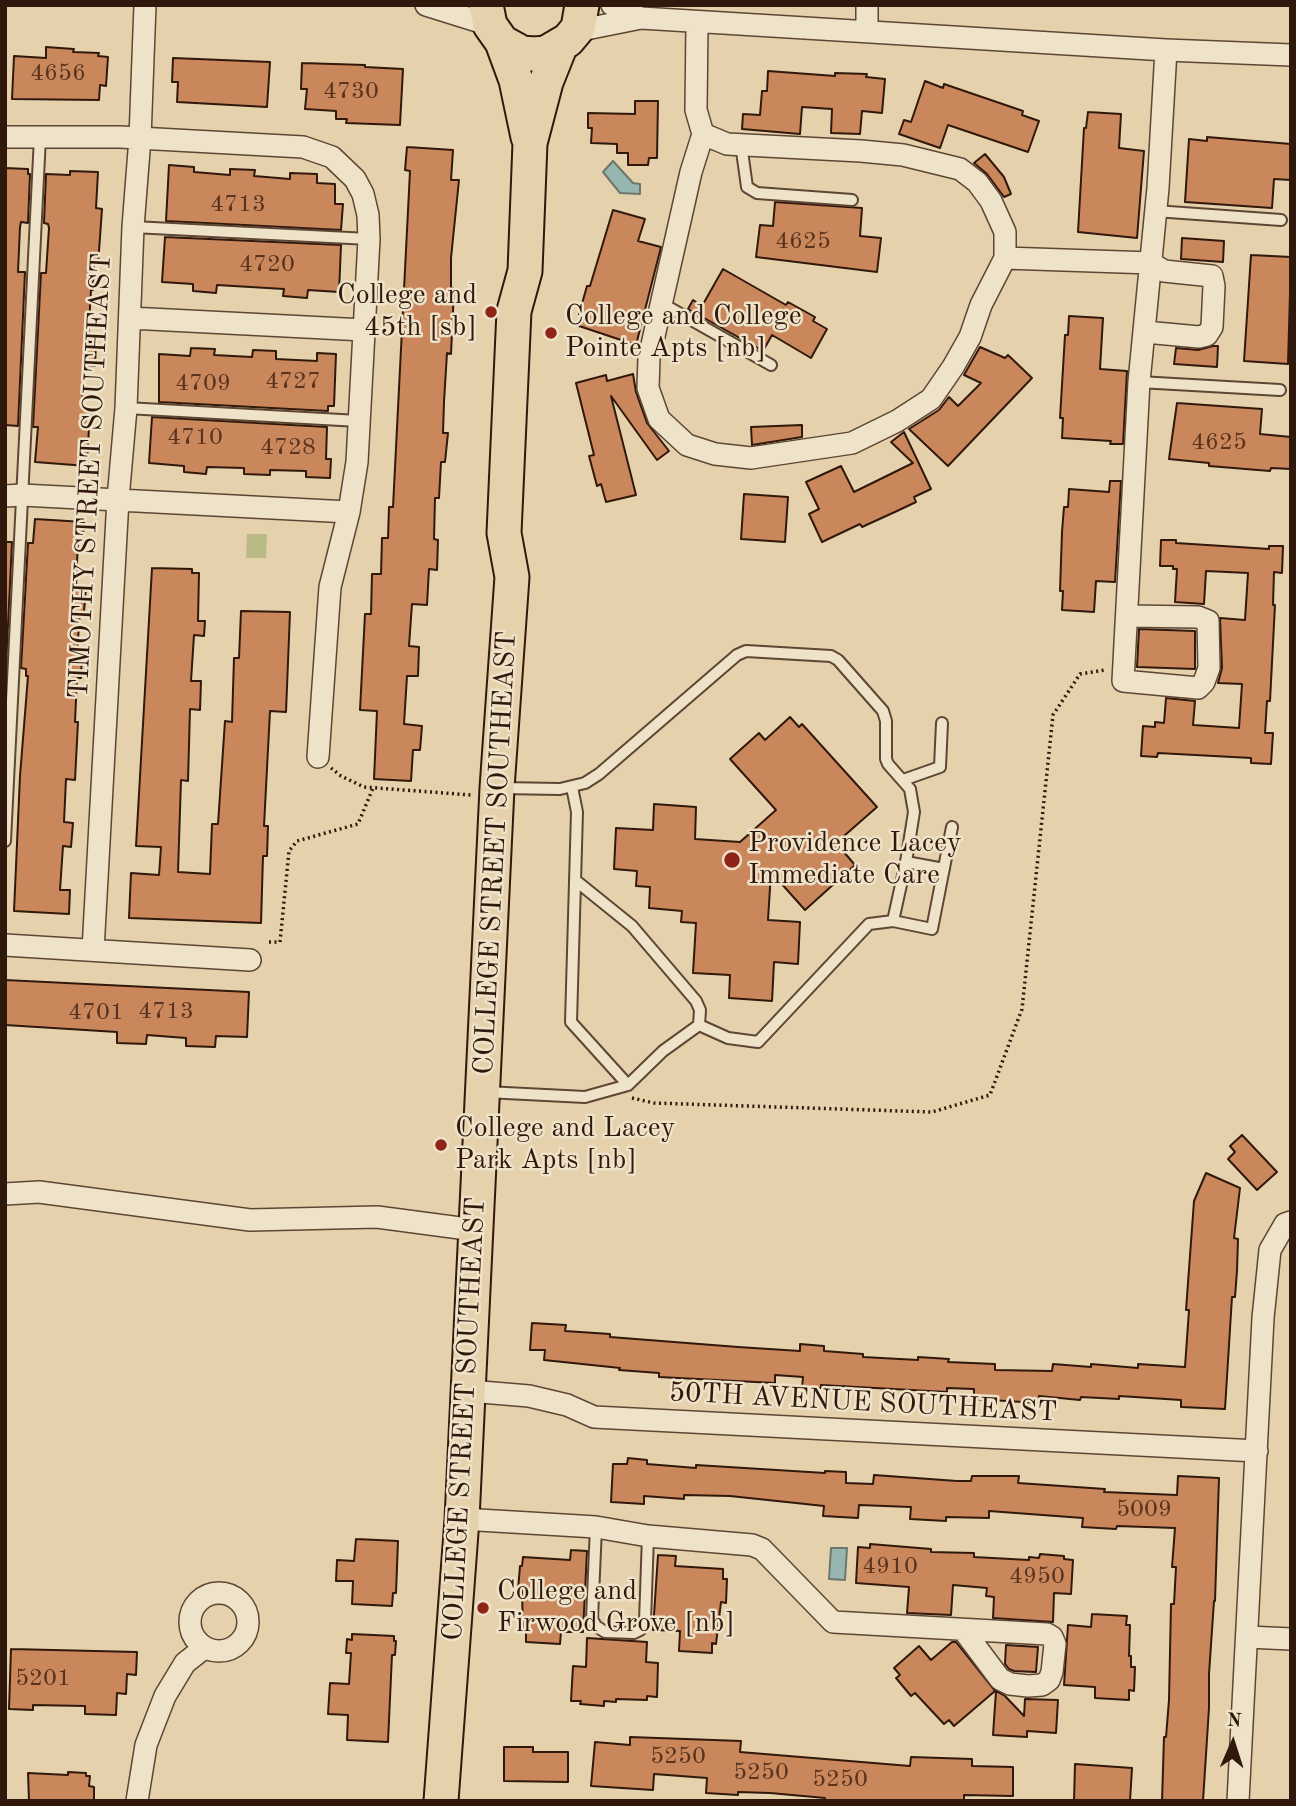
<!DOCTYPE html>
<style>
body{margin:0}
#map{position:relative;width:1296px;height:1806px;overflow:hidden;background:#e5d2ac;font-family:"Old Standard TT",serif}
canvas{display:block}
.frame{position:absolute;inset:0;border:7px solid #31180c;pointer-events:none}
.north{position:absolute;left:1198px;top:1708px;width:70px;height:70px;-webkit-text-stroke:5px #eee2c9;paint-order:stroke;rotate:3deg;font-size:19px;font-weight:700;line-height:28px;text-align:center;color:#31180c}
.north::after{content:'';display:block;margin:auto;width:24px;height:32px;background:#31180c;clip-path:polygon(50% 0,100% 100%,50% 72%,0 100%)}
</style>
<div id="map">
<canvas width="1296" height="1806"></canvas>
<div class="frame"></div>
<div class="north">N</div>
</div>
<script>
const g = document.querySelector('canvas').getContext('2d');
g.lineJoin = 'round';
function paint(path, color) {
  g.fillStyle = color;
  g.fill(path, 'evenodd');
}
function shape(rows) {
  const path = new Path2D();
  for (const r of rows) {
    if (r.length === 3) {
      path.moveTo(r[0] + r[2], r[1]);
      path.arc(r[0], r[1], r[2], 0, 2 * Math.PI);
      continue;
    }
    path.moveTo(r[0], r[1]);
    for (let i = 2; i < r.length; i += 2) path.lineTo(r[i], r[i + 1]);
  }
  return path;
}
function stroke(path, color, width, dash) {
  g.strokeStyle = color;
  g.lineWidth = width;
  g.lineCap = dash ? 'butt' : 'round';
  g.setLineDash(dash || []);
  g.stroke(path);
}
function label(font, color, halo, rows, align = 'center') {
  g.font = font + ' "Old Standard TT",serif';
  g.lineWidth = 5;
  g.setLineDash([]);
  g.textBaseline = 'middle';
  g.strokeStyle = halo;
  g.fillStyle = color;
  for (const [text, x, y, turn = 0] of rows) {
    g.save();
    g.translate(x, y);
    g.rotate((+turn || 0) * Math.PI / 180);
    g.textAlign = isNaN(turn) ? turn : align;
    if (halo) g.strokeText(text, 0, 0);
    g.fillText(text, 0, 0);
    g.restore();
  }
}
const green = shape([
 [247,534,267,534,266,558,246,558]
]);
const water = shape([
 [613,161,633,183,640,184,640,194,620,193,603,172,613,161],
 [831,1548,847,1548,845,1580,829,1579,831,1548]
]);
const building = shape([
 [46,47,74,49,73,52,99,53,98,56,108,57,106,86,100,85,99,100,12,99,14,56,46,58,46,47],
 [173,58,270,62,267,107,177,102,178,82,172,82,173,58],
 [302,63,365,65,365,67,403,69,400,125,346,123,347,119,336,119,336,111,305,109,307,89,301,89,302,63],
 [768,71,835,76,835,73,867,74,866,77,885,79,882,113,862,111,860,134,831,133,832,109,802,107,800,134,742,129,743,114,760,115,762,91,767,91,768,71],
 [925,81,943,88,944,84,1023,111,1022,115,1039,121,1028,152,948,125,940,148,899,134,904,120,911,122,925,81],
 [635,101,658,101,657,158,649,158,648,165,628,165,628,153,617,153,617,144,591,143,592,128,588,128,588,113,635,114,635,101],
 [1088,112,1121,114,1119,148,1144,151,1137,238,1078,232,1084,128,1086,128,1088,112],
 [1207,137,1291,144,1291,180,1274,179,1272,208,1185,202,1189,139,1207,141,1207,137],
 [407,147,453,150,451,180,459,180,451,258,451,288,454,289,451,354,447,353,444,402,443,433,448,433,445,462,441,462,439,498,435,498,434,539,438,540,437,570,429,569,427,605,412,604,409,646,419,647,418,676,407,676,404,724,422,726,420,750,413,750,411,781,374,779,377,711,360,710,365,614,371,614,372,574,381,574,382,538,388,538,389,507,393,507,410,171,405,170,407,147],
 [985,154,1004,177,1011,194,1004,197,987,174,974,163,985,154],
 [169,165,194,167,194,172,230,175,230,169,255,170,254,176,290,179,290,173,317,174,317,183,335,184,335,204,343,204,341,230,166,221,169,165],
 [5,168,28,169,28,174,30,174,28,223,21,222,20,227,18,272,25,272,18,426,5,425,5,168],
 [70,171,98,172,96,208,102,209,98,265,94,265,93,290,91,290,88,342,96,342,95,366,84,365,82,408,92,409,92,427,89,427,87,466,35,462,38,427,33,427,41,273,46,273,49,228,48,224,44,223,46,174,70,175,70,171],
 [775,202,862,208,860,236,881,238,877,272,756,257,760,225,773,226,775,202],
 [613,210,645,219,638,241,661,247,636,345,579,326,582,315,579,314,587,286,590,286,613,210],
 [165,237,341,245,339,292,308,290,307,298,283,296,284,289,217,285,216,293,193,291,193,284,162,282,165,237],
 [1182,238,1224,241,1223,262,1181,259,1182,238],
 [1251,255,1291,257,1288,364,1244,361,1251,255],
 [723,269,786,305,788,302,815,317,813,321,827,329,811,358,772,335,763,351,688,309,693,300,702,306,723,269],
 [1069,316,1103,318,1100,369,1127,371,1123,444,1110,444,1111,441,1062,438,1063,418,1060,418,1065,335,1068,335,1069,316],
 [1213,346,1218,346,1217,367,1174,364,1176,348,1198,350,1213,346],
 [980,347,1005,358,1008,355,1032,378,948,466,909,429,939,410,949,397,958,406,981,383,964,375,980,347],
 [191,348,215,349,214,355,252,357,253,350,276,351,276,359,317,361,317,353,336,354,334,406,328,406,328,411,159,402,159,354,190,356,191,348],
 [633,374,636,392,647,423,669,451,657,460,611,396,636,495,606,502,601,484,597,486,589,456,594,455,576,383,606,375,607,381,633,374],
 [1177,403,1262,409,1260,434,1291,437,1291,469,1271,468,1270,471,1209,466,1209,463,1169,459,1177,403],
 [152,417,327,427,326,459,331,459,330,478,306,477,306,471,270,470,270,475,244,474,244,468,207,467,206,474,184,472,184,466,149,463,152,417],
 [802,425,802,437,752,445,751,427,802,425],
 [904,432,931,489,914,497,916,502,897,511,862,527,860,524,822,542,809,514,819,509,806,482,841,466,854,492,913,463,891,442,904,432],
 [1110,481,1121,481,1115,582,1096,581,1094,612,1062,610,1063,591,1060,591,1062,532,1064,507,1068,507,1069,489,1109,492,1110,481],
 [744,494,788,497,785,542,741,539,744,494],
 [35,519,84,522,83,540,78,540,76,587,86,588,84,612,80,612,77,654,82,654,81,678,77,678,75,722,78,722,75,780,66,779,64,822,73,823,71,847,63,846,60,890,70,890,69,914,14,911,20,776,28,676,26,676,26,669,21,668,28,543,33,543,35,519],
 [1161,540,1176,540,1176,543,1269,549,1269,546,1283,546,1282,573,1274,572,1273,605,1275,605,1270,701,1267,701,1265,733,1273,733,1271,764,1251,763,1251,758,1158,753,1157,757,1141,756,1143,726,1155,727,1155,722,1164,723,1166,698,1195,701,1193,725,1239,728,1242,684,1218,683,1222,668,1220,618,1245,620,1248,573,1206,571,1204,604,1175,602,1177,569,1173,569,1173,566,1160,566,1161,540],
 [5,542,12,542,6,667,5,667,5,542],
 [152,568,192,569,192,573,199,573,198,621,205,621,204,636,194,635,191,681,201,681,200,710,190,709,188,781,181,780,178,872,210,874,212,824,218,824,225,721,232,722,234,658,239,658,241,611,290,612,286,712,270,711,264,826,268,826,267,856,263,856,261,923,129,918,131,873,159,875,161,847,136,846,152,568],
 [1139,629,1195,631,1195,669,1137,667,1139,629],
 [790,717,799,727,802,724,877,807,836,843,855,865,805,910,771,872,768,920,800,922,798,964,774,962,772,1001,729,998,730,975,693,973,696,923,681,922,682,911,649,908,650,887,636,886,637,871,614,869,616,828,653,830,654,804,696,807,695,839,740,842,776,810,730,759,759,733,765,740,790,717],
 [5,980,249,992,247,1037,216,1036,215,1047,186,1046,186,1038,147,1035,146,1044,117,1043,117,1032,5,1025,5,980],
 [1242,1135,1277,1172,1257,1190,1228,1159,1235,1152,1230,1146,1242,1135],
 [1206,1173,1240,1188,1234,1238,1238,1239,1237,1271,1235,1297,1232,1297,1225,1409,1181,1407,1181,1400,1119,1396,1119,1399,1081,1397,1080,1400,1039,1396,1039,1403,974,1399,974,1389,947,1388,947,1392,821,1385,821,1388,802,1387,803,1377,775,1375,775,1383,659,1377,659,1373,619,1370,620,1368,544,1360,545,1350,530,1350,532,1323,566,1325,565,1331,610,1334,610,1337,738,1347,800,1351,800,1344,824,1346,824,1351,863,1354,863,1357,918,1360,918,1357,949,1359,948,1362,995,1364,995,1370,1052,1371,1053,1364,1091,1367,1091,1364,1138,1368,1138,1364,1185,1367,1189,1310,1186,1310,1194,1201,1206,1173],
 [628,1458,647,1460,647,1464,696,1468,696,1465,825,1473,825,1471,846,1472,846,1483,873,1484,874,1475,957,1481,971,1481,972,1476,1019,1476,1018,1483,1105,1489,1104,1492,1177,1495,1178,1476,1219,1478,1215,1601,1214,1601,1209,1674,1209,1708,1203,1801,1162,1801,1164,1737,1166,1737,1169,1700,1171,1604,1174,1604,1176,1567,1172,1567,1175,1528,1117,1526,1116,1529,1082,1527,1083,1518,989,1511,989,1518,946,1517,946,1521,910,1519,911,1507,859,1505,858,1518,823,1516,824,1506,730,1496,684,1495,684,1499,644,1496,644,1504,611,1502,613,1464,627,1464,628,1458],
 [356,1539,398,1541,396,1593,393,1593,392,1606,352,1604,353,1581,336,1581,337,1560,354,1561,356,1539],
 [870,1544,931,1549,931,1552,974,1553,974,1557,1029,1560,1029,1557,1039,1558,1040,1554,1064,1556,1064,1559,1073,1560,1071,1594,1054,1593,1053,1622,993,1618,994,1597,986,1596,987,1588,953,1585,951,1615,907,1613,909,1587,856,1583,858,1547,870,1548,870,1544],
 [571,1550,587,1551,583,1632,561,1632,560,1644,526,1642,526,1632,523,1632,522,1590,518,1590,520,1566,522,1566,523,1557,570,1560,571,1550],
 [658,1555,676,1556,675,1566,723,1569,723,1579,727,1579,726,1603,721,1602,716,1644,712,1643,712,1653,679,1651,680,1631,653,1630,658,1555],
 [1092,1614,1127,1616,1126,1625,1130,1625,1129,1656,1131,1656,1131,1667,1135,1667,1134,1691,1129,1690,1129,1700,1095,1698,1095,1687,1064,1685,1068,1625,1091,1627,1092,1614],
 [352,1634,394,1636,394,1641,396,1641,395,1655,392,1655,388,1742,347,1740,348,1715,328,1714,330,1683,349,1684,351,1653,346,1653,347,1639,352,1640,352,1634],
 [587,1638,647,1642,646,1662,658,1663,657,1697,647,1696,647,1700,616,1699,616,1702,604,1701,604,1706,580,1704,581,1701,571,1701,573,1666,586,1667,587,1638],
 [952,1642,956,1642,995,1691,954,1726,949,1720,944,1724,915,1693,911,1696,896,1678,900,1675,894,1668,919,1646,931,1660,952,1642],
 [1006,1645,1038,1647,1036,1672,1014,1671,1009,1669,1005,1664,1006,1645],
 [11,1649,137,1652,136,1675,127,1674,126,1694,117,1693,116,1715,85,1714,85,1706,33,1705,33,1710,9,1709,11,1649],
 [996,1691,1005,1696,1024,1716,1025,1699,1058,1700,1056,1733,1027,1731,1027,1737,993,1735,996,1691],
 [630,1737,741,1741,740,1752,910,1766,911,1757,972,1759,972,1766,1013,1767,1013,1796,964,1795,964,1800,824,1801,825,1798,770,1793,738,1792,738,1795,706,1793,707,1778,654,1774,653,1790,591,1786,595,1742,630,1745,630,1737],
 [504,1747,533,1747,533,1752,568,1752,568,1782,504,1781,504,1747],
 [1075,1764,1132,1768,1130,1801,1074,1801,1075,1764],
 [68,1772,86,1773,86,1776,90,1776,89,1786,94,1787,94,1801,29,1801,28,1773,68,1775,68,1772]
]);
const path = shape([
 [331,768,341,776,364,787,471,795],
 [269,942,280,942,289,851,297,841,358,824,373,788],
 [632,1098,654,1103,932,1112,990,1095,1022,1009,1053,715,1080,674,1105,670]
]);
const service = shape([
 [741,144,747,187,757,193,852,200],
 [1155,211,1281,220],
 [133,227,369,239],
 [663,304,771,365],
 [1139,382,1280,390],
 [126,408,359,421],
 [903,780,940,767,942,723],
 [572,787,577,812,571,1022,628,1085,663,1051,699,1025,700,1010,696,1001,632,926,575,880],
 [500,788,560,789,585,783,599,774,737,655,746,651,831,656,838,660,883,711,886,721,886,759,888,764,910,789,914,812,906,862,893,921,932,929,952,827],
 [5,841,40,137],
 [906,862,944,869],
 [699,1025,728,1038,758,1042,869,924,893,921],
 [486,1092,585,1097,628,1085],
 [596,1527,592,1619,596,1626,605,1632,634,1633,640,1630,645,1621,648,1536]
]);
const minor = shape([
 [426,5,490,25],
 [612,5,641,18],
 [697,23,696,110,703,134,691,172,649,358,648,388,659,419,687,445,715,454,751,458,852,443,897,421,931,399,953,367,970,337,981,305,1005,258,1005,232,991,201,977,182,960,169,903,155,861,151,727,144,703,134],
 [576,31,641,18,1166,50,1291,55],
 [867,31,867,5],
 [5,137,120,137,303,147,332,157,355,179,363,194,368,215,369,239,357,462,349,512,330,587,318,757],
 [1005,258,1151,263,1164,271,1212,276,1214,286,1212,327,1207,335,1199,337,1145,332],
 [130,318,364,330],
 [5,496,22,495,349,512],
 [1127,616,1198,617,1208,621,1209,668,1204,682,1198,688,1123,681,1139,382,1158,188,1166,50],
 [5,945,250,960],
 [93,950,118,499,126,408,133,227,140,138,145,5],
 [5,1194,39,1192,250,1220,377,1217,475,1230],
 [469,1391,529,1396,567,1405,594,1417,1257,1451],
 [462,1519,596,1527,648,1536,752,1545,762,1549,833,1622,1047,1634,1052,1637,1055,1644,1052,1672,1049,1680,1042,1685,1028,1686,1010,1684,1000,1679,964,1631],
 [219,1622,29],
 [1248,1637,1291,1639],
 [137,1801,146,1745,165,1696,185,1663,204,1648],
 [1238,1801,1263,1318,1270,1250,1285,1224,1291,1222]
]);
const primary = shape([
 [486,5,490,25,502,42,522,53,534,54,546,53,568,40,578,28,582,5],
 [502,42,516,80,528,137],
 [441,1801,462,1519,497,788,512,577,504,533,514,311,525,271,530,143,546,82,560,47]
]);
const markers = [
 [491,312,7,"#8f2418"],
 [551,333,7,"#8f2418"],
 [732,860,9,"#8f2418"],
 [441,1145,7,"#8f2418"],
 [483,1608,7,"#8f2418"]
];
const numberNames = [
 ["4656",58,74],
 ["4730",351,92],
 ["4713",238,205],
 ["4625",803,242],
 ["4720",267,265],
 ["4727",293,382],
 ["4709",203,384],
 ["4710",195,438],
 ["4625",1219,443],
 ["4728",288,448],
 ["4713",166,1012],
 ["4701",96,1013],
 ["5009",1144,1510],
 ["4910",890,1567],
 ["4950",1037,1577],
 ["5201",43,1679],
 ["5250",678,1757],
 ["5250",761,1773],
 ["5250",840,1780]
];
const poiNames = [
 ["College and",477,296,"right"],
 ["45th [sb]",477,328,"right"],
 ["College and College",565,317],
 ["Pointe Apts [nb]",565,349],
 ["Providence Lacey",748,844],
 ["Immediate Care",748,876],
 ["College and Lacey",455,1129],
 ["Park Apts [nb]",455,1161],
 ["College and",497,1592],
 ["Firwood Grove [nb]",497,1624]
];
const streetNames = [
 ["TIMOTHY STREET SOUTHEAST",91,476,-87],
 ["COLLEGE STREET SOUTHEAST",496,853,-87],
 ["50TH AVENUE SOUTHEAST",863,1403,3],
 ["COLLEGE STREET SOUTHEAST",465,1419,-87]
];
paint(green, '#b9ba86');
paint(water, '#96b6af');
stroke(water, '#6e776e', 2);
paint(building, '#cb875c');
stroke(building, '#31180c', 2);
stroke(service, '#5e4634', 14);
stroke(minor, '#5e4634', 24);
stroke(primary, '#31180c', 37);
stroke(path, '#31180c', 3.5, [2, 3.5]);
stroke(service, '#eee2c9', 10);
stroke(minor, '#eee2c9', 21);
stroke(primary, '#e5d2ac', 33);
for (const [x, y, r, color] of markers) {
  const dot = new Path2D();
  dot.arc(x, y, r, 0, 2 * Math.PI);
  g.fillStyle = color;
  g.fill(dot);
  stroke(dot, '#eee2c9', 2.5);
}
label('24px', '#583420', null, numberNames);
label('28px', '#31180c', '#eee2c9', poiNames, 'left');
label('28px', '#31180c', '#eee2c9', streetNames);
</script>
